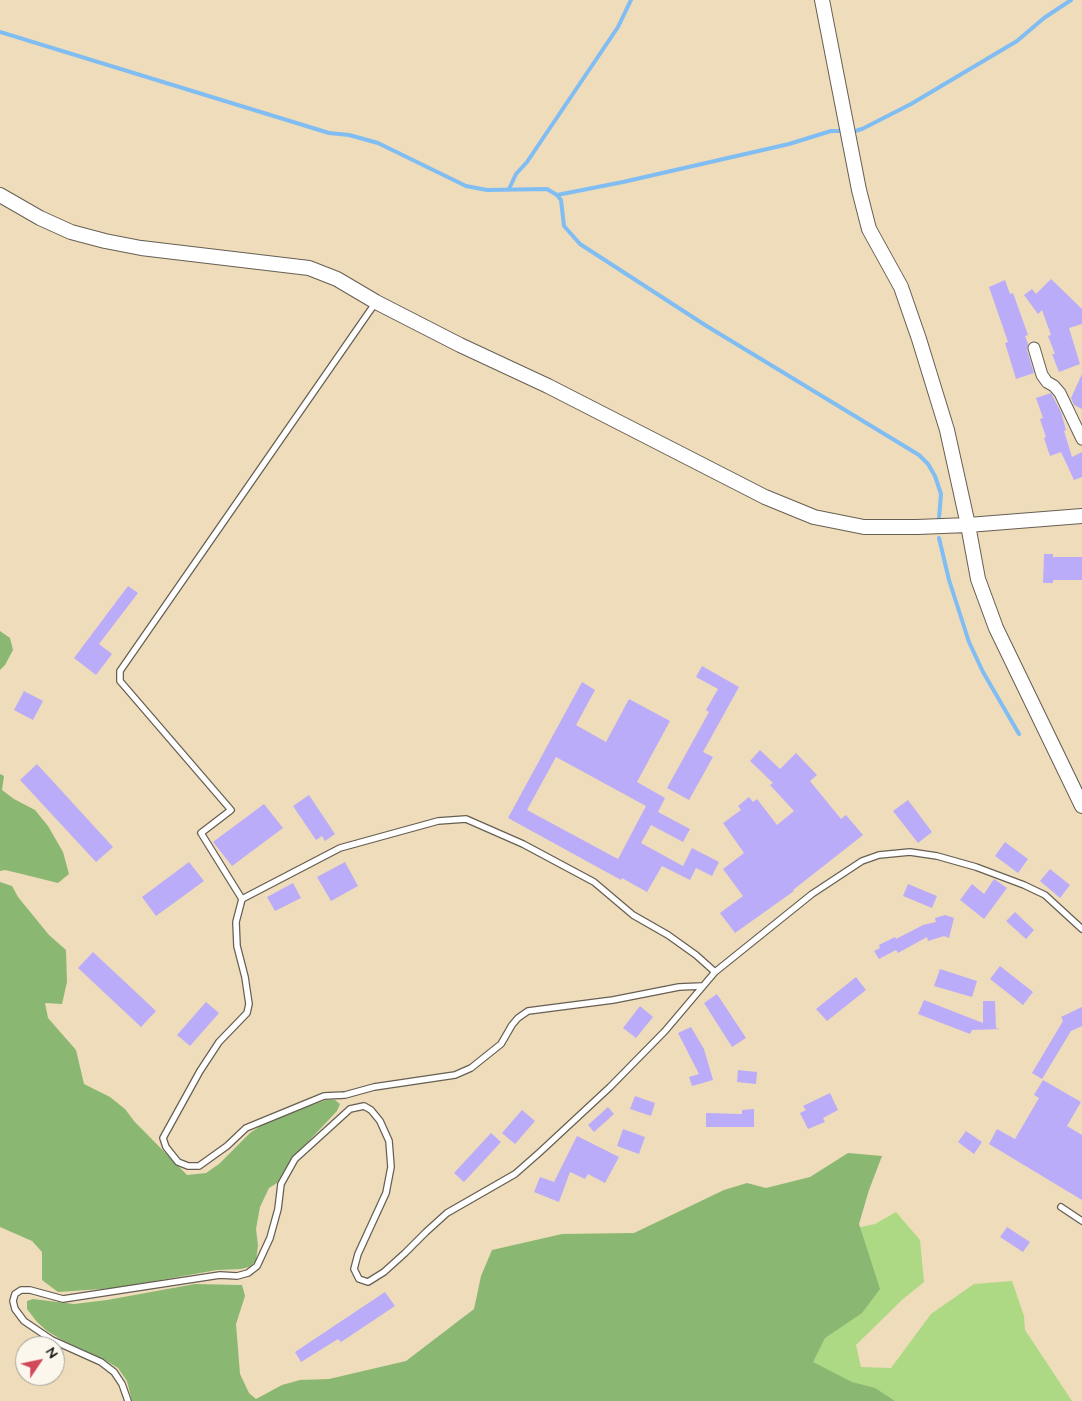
<!DOCTYPE html>
<style>
body{margin:0}
#map{position:relative;width:1082px;height:1401px;overflow:hidden;background:#efdcba;font-family:"Architects Daughter",sans-serif}
canvas{display:block}
.north{position:absolute;left:15px;top:1336px;width:50px;height:50px;box-sizing:border-box;background:#fbf7ec;border:1px solid #a29f99;border-radius:50%;rotate:56deg;font-size:14px;font-weight:700;line-height:20px;text-align:center;color:#1c1c1c}
.north::after{content:'';display:block;margin:auto;width:18px;height:22px;background:#d1495b;clip-path:polygon(50% 0,100% 100%,50% 72%,0 100%)}
</style>
<div id="map">
<canvas width="1082" height="1401"></canvas>
<div class="north">N</div>
</div>
<script>
const g = document.querySelector('canvas').getContext('2d');
g.lineJoin = 'round';
function paint(path, color) {
  g.fillStyle = color;
  g.fill(path, 'evenodd');
}
function shape(rows) {
  const path = new Path2D();
  for (const r of rows) {
    path.moveTo(r[0], r[1]);
    for (let i = 2; i < r.length; i += 2) path.lineTo(r[i], r[i + 1]);
  }
  return path;
}
function stroke(path, color, width, dash) {
  g.strokeStyle = color;
  g.lineWidth = width;
  g.lineCap = dash ? 'butt' : 'round';
  g.setLineDash(dash || []);
  g.stroke(path);
}
const green = shape([
 [896,1212,920,1240,924,1282,903,1299,856,1345,861,1367,891,1368,931,1314,974,1284,1012,1281,1024,1316,1025,1330,1072,1401,806,1401,708,1246,838,1232,875,1224]
]);
const forest = shape([
 [0,631,10,638,13,650,5,665,0,670],
 [0,774,4,776,2,790,14,799,35,810,48,826,63,852,69,874,58,883,22,874,5,870,0,871],
 [0,882,12,886,18,897,49,935,66,950,67,982,62,1004,45,1003,48,1018,76,1050,84,1084,110,1097,125,1109,134,1121,187,1175,206,1173,219,1164,250,1133,268,1121,326,1100,335,1100,340,1104,337,1111,290,1161,277,1183,269,1188,260,1207,256,1229,258,1245,256,1261,249,1267,241,1269,217,1270,116,1288,58,1292,42,1280,42,1252,32,1241,0,1227],
 [848,1153,882,1156,869,1190,859,1224,880,1289,862,1313,825,1338,813,1362,852,1382,875,1388,895,1401,132,1401,127,1381,118,1368,105,1360,62,1340,47,1331,37,1322,27,1309,27,1301,33,1299,74,1304,107,1300,195,1284,242,1285,245,1296,236,1324,240,1374,249,1393,256,1399,282,1385,300,1380,329,1379,406,1361,474,1309,481,1276,492,1250,562,1234,634,1233,724,1190,747,1183,766,1188,810,1177]
]);
const stream = shape([
 [0,32,329,133,349,135,378,143,466,186,487,190,547,189,557,195,561,200,564,226,580,244,705,325,919,455,928,464,935,476,941,494,939,518],
 [509,189,516,174,527,162,618,27,631,0],
 [557,195,623,182,789,144,831,131,855,131,862,129,911,104,1017,41,1044,18,1071,0],
 [939,538,949,580,969,642,983,672,1019,734]
]);
const building = shape([
 [1051,279,1082,309,1082,324,1069,328,1080,364,1059,372,1052,354,1055,354,1048,336,1051,335,1042,310,1038,314,1024,295,1032,289,1036,294],
 [1005,280,1010,294,1013,293,1028,335,1025,336,1028,344,1027,350,1034,373,1016,379,1005,343,1008,342,989,287],
 [1082,374,1082,409,1074,405,1071,398],
 [1051,393,1061,412,1066,430,1064,431,1072,457,1082,452,1082,477,1074,480,1061,452,1050,456,1044,438,1046,437,1040,419,1043,418,1036,398],
 [1044,554,1053,554,1053,557,1082,557,1082,580,1053,580,1053,583,1043,583],
 [128,586,138,593,99,644,112,654,96,675,74,658],
 [702,666,739,687,703,752,713,757,689,800,667,788,709,712,706,710,718,689,696,677],
 [582,682,595,690,576,725,606,742,629,699,670,721,637,782,665,798,658,812,690,829,683,842,651,825,641,843,683,866,692,848,719,862,712,876,696,868,690,880,662,866,647,892,622,878,621,880,508,818],
 [556,757,646,806,618,859,527,810],
 [24,691,43,701,33,720,14,710],
 [760,750,780,769,796,753,817,775,810,781,841,819,846,815,863,835,793,890,794,891,735,933,720,913,743,896,723,869,744,853,723,823,741,810,738,806,749,797,753,802,757,799,777,825,794,811,770,785,773,783,750,761],
 [37,764,113,847,96,862,20,780],
 [309,795,335,834,325,841,322,836,316,840,293,806],
 [908,800,932,832,918,843,893,811],
 [264,804,283,828,232,866,213,842],
 [1005,842,1028,859,1018,873,995,856],
 [189,862,204,881,156,916,142,897],
 [345,862,358,886,331,901,317,877],
 [1050,869,1070,885,1060,898,1040,881],
 [994,879,1007,888,984,919,960,900,972,884,984,894],
 [293,883,301,898,275,911,267,897],
 [908,884,937,896,932,908,903,896],
 [1015,912,1034,930,1026,939,1006,921],
 [945,915,954,918,949,938,944,936,928,941,927,937,898,953,896,950,879,959,874,951,880,948,879,945,895,937,896,939,923,925,936,922,935,918],
 [93,952,156,1011,141,1027,78,968],
 [1000,966,1033,992,1023,1005,990,979],
 [940,969,977,981,972,997,934,986],
 [856,977,866,990,827,1021,816,1009],
 [717,994,746,1038,732,1047,704,1003],
 [924,1000,983,1023,983,1001,995,1001,996,1028,1000,1029,972,1030,970,1034,918,1014],
 [206,1002,219,1013,190,1046,177,1035],
 [640,1006,653,1017,636,1038,623,1028],
 [1082,1007,1082,1026,1071,1031,1042,1079,1032,1073,1063,1021,1061,1017],
 [691,1027,704,1049,713,1080,692,1086,689,1077,699,1074,678,1033],
 [738,1070,757,1072,756,1084,737,1082],
 [1043,1080,1081,1102,1067,1126,1082,1135,1082,1200,989,1144,997,1129,1015,1139,1039,1098,1034,1095],
 [830,1093,838,1110,823,1118,825,1122,808,1129,800,1113,806,1110,803,1106],
 [635,1096,655,1103,651,1116,630,1109],
 [608,1107,614,1114,594,1132,588,1125],
 [754,1109,754,1127,706,1127,706,1113,742,1114,742,1110],
 [522,1110,535,1121,515,1144,502,1133],
 [623,1129,645,1137,639,1154,617,1146],
 [966,1131,982,1142,974,1154,958,1142],
 [491,1133,501,1142,464,1182,454,1173],
 [577,1136,619,1157,605,1183,588,1174,585,1179,570,1172,559,1202,534,1192,540,1177,554,1182],
 [1007,1227,1030,1242,1023,1252,1000,1237],
 [385,1292,395,1306,341,1342,338,1339,301,1362,295,1352]
]);
const service = shape([
 [376,302,120,671,120,681,231,810,201,833,242,899,236,922,237,946,245,977,249,1004,247,1013,219,1042,200,1071,163,1138,166,1147,178,1162,188,1166,199,1166,227,1146,246,1128,324,1096,345,1095,374,1087,455,1075,471,1068,501,1044,512,1025,518,1018,528,1011,613,1000,679,987,702,986],
 [242,899,340,848,438,821,466,819,523,844,594,882,633,915,668,935,696,955,715,972],
 [1061,1207,1082,1221],
 [128,1401,122,1384,114,1372,101,1362,52,1340,24,1321,15,1309,13,1301,15,1294,21,1290,30,1290,63,1299,220,1275,237,1276,248,1273,257,1266,270,1238,278,1209,281,1184,295,1159,350,1109,364,1106,371,1110,380,1121,389,1141,391,1167,386,1193,358,1254,354,1269,359,1279,368,1282,384,1272,405,1253,426,1232,447,1213,515,1174,540,1152,610,1087,665,1031,715,972,812,894,862,861,879,855,910,852,937,856,976,867,1024,885,1045,895,1082,929]
]);
const minor = shape([
 [1034,348,1042,375,1047,382,1054,386,1060,393,1082,439]
]);
const tertiary = shape([
 [822,0,859,190,869,229,901,287,919,339,947,430,968,525,978,579,996,628,1082,806],
 [0,195,40,218,71,232,105,241,141,248,309,268,337,279,376,302,460,345,548,386,765,497,814,517,864,527,917,527,968,525,1082,516]
]);
paint(green, '#add884');
paint(forest, '#8ab872');
stroke(stream, '#80bdf3', 4);
paint(building, '#baacf8');
stroke(service, '#665f53', 8);
stroke(minor, '#665f53', 13);
stroke(tertiary, '#665f53', 16);
stroke(service, '#fff', 5.5);
stroke(minor, '#fff', 11);
stroke(tertiary, '#fff', 14);
</script>
